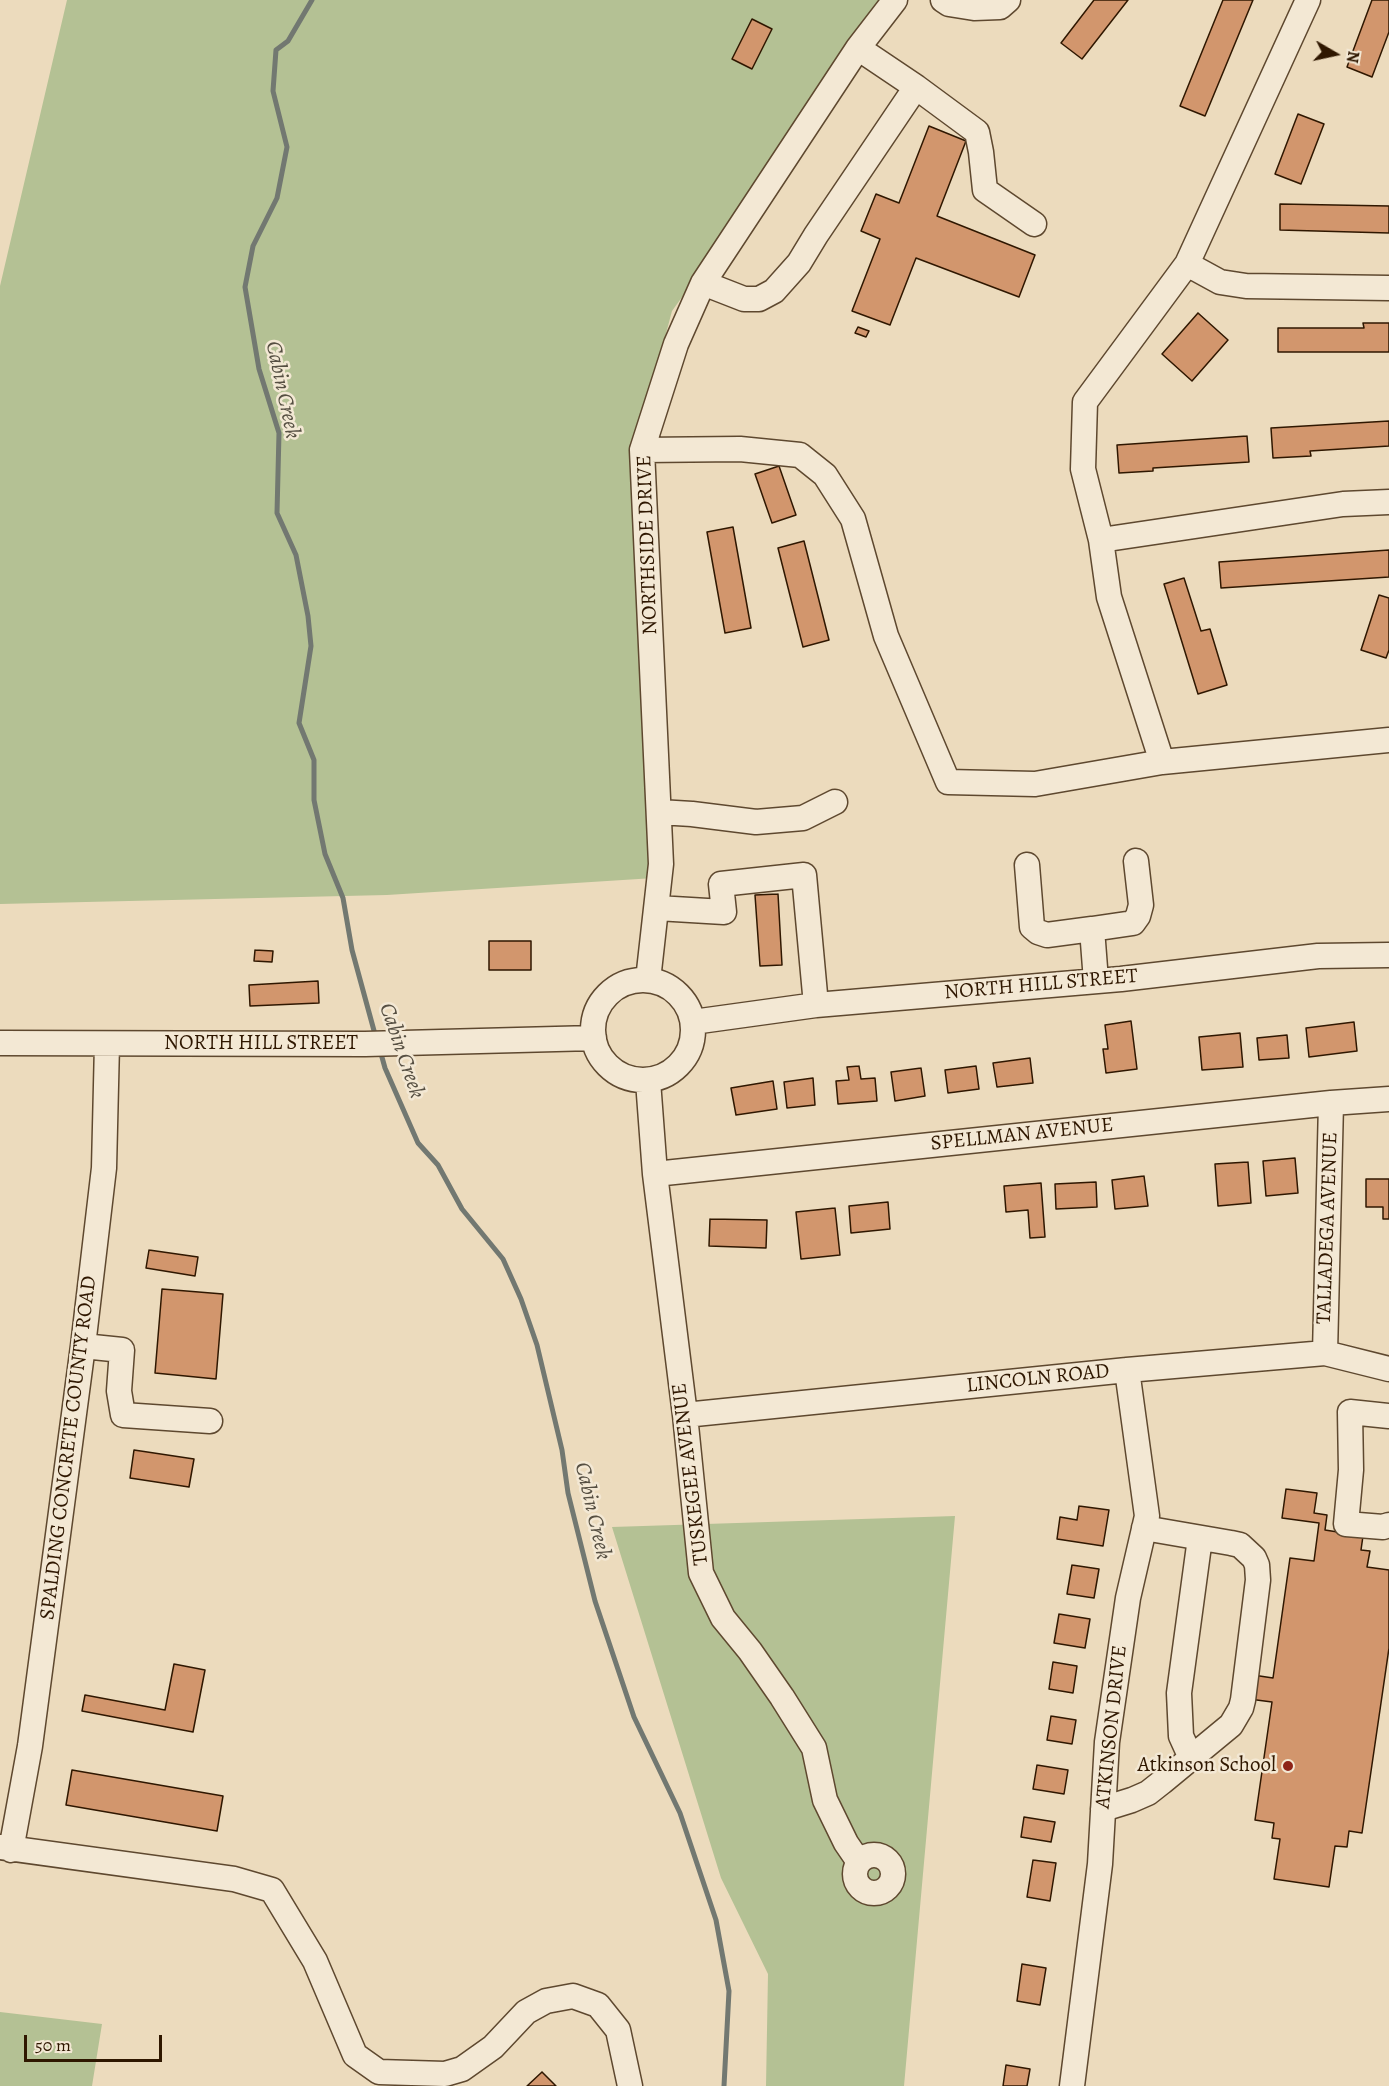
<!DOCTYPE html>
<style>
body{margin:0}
#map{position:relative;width:1389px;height:2086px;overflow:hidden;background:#ecdbbd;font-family:Alegreya,serif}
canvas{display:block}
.north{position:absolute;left:1305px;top:24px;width:60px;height:60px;-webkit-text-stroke:4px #f3e8d4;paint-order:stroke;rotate:99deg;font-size:16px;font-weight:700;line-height:24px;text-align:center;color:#2f1700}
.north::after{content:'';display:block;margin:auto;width:21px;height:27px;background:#2f1700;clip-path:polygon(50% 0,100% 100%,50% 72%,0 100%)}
.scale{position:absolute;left:24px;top:2035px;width:138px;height:27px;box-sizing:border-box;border:3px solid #2f1700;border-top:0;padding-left:8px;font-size:18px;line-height:21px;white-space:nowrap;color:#2f1700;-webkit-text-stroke:4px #f3e8d4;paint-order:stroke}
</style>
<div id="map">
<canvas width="1389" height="2086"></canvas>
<div class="north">N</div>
<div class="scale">50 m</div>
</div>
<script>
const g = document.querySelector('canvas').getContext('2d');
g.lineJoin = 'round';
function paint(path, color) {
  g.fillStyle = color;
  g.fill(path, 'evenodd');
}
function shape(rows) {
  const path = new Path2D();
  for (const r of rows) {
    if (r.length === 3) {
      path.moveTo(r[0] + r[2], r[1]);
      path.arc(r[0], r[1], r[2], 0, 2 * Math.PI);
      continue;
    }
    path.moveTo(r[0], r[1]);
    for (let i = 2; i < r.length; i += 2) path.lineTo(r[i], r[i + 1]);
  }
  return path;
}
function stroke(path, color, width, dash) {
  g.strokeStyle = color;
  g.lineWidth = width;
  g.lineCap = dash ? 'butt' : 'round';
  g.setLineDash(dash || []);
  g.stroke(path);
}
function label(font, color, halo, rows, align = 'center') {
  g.font = font + ' Alegreya,serif';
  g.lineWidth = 5;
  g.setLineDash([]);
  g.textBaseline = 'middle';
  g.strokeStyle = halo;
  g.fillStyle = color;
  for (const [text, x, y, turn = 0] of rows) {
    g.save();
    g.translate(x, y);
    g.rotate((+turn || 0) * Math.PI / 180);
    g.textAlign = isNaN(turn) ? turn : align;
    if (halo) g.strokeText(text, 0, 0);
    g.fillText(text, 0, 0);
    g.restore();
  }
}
const green = shape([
 [67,0,897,0,672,311,640,431,670,877,387,895,0,904,0,286],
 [955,1516,904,2086,766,2086,768,1974,721,1878,612,1527],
 [0,2012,102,2024,92,2086,0,2086]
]);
const stream = shape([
 [312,0,288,41,276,50,273,91,287,147,277,198,253,246,245,287,259,369,279,433,277,513,296,555,308,616,311,646,299,723,314,760,314,800,325,854,343,898,352,950,376,1038],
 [380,1050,385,1068,418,1143,438,1165,462,1209,503,1259,521,1299,537,1345,562,1450,568,1493,595,1601,634,1717,680,1813,716,1920,729,1991,724,2086]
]);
const building = shape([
 [1094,0,1128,0,1082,59,1061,43,1094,0],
 [1223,0,1253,0,1205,116,1180,106,1223,0],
 [1372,0,1389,0,1389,32,1372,77,1347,67,1372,0],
 [752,19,772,29,752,69,732,59,752,19],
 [1298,114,1324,124,1301,184,1275,174,1298,114],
 [929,126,966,141,937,216,1035,255,1019,297,916,258,890,325,852,311,880,239,861,231,876,194,899,203,929,126],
 [1280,204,1389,206,1389,233,1280,230,1280,204],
 [1198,313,1228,340,1192,381,1162,354,1198,313],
 [1363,323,1389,323,1389,352,1278,352,1278,328,1364,328,1363,323],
 [858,327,869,331,866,337,855,333,858,327],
 [1389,421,1389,446,1310,451,1311,456,1273,458,1271,428,1389,421],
 [1247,436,1249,462,1153,468,1153,471,1119,473,1117,445,1247,436],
 [779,466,796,515,772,523,755,474,779,466],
 [733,527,751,628,725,633,707,532,733,527],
 [804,541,829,640,803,647,778,548,804,541],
 [1389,550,1389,577,1221,588,1219,562,1389,550],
 [1184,578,1201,631,1210,629,1227,685,1198,694,1164,584,1184,578],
 [1379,595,1389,598,1389,650,1386,658,1361,650,1379,595],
 [778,894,782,965,760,966,755,895,778,894],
 [489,941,531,941,531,970,489,970,489,941],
 [255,950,273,951,272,962,254,961,255,950],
 [318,981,319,1003,250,1006,249,985,318,981],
 [1131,1021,1137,1069,1106,1073,1103,1049,1108,1049,1105,1025,1131,1021],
 [1354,1022,1357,1051,1309,1057,1306,1028,1354,1022],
 [1240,1033,1243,1067,1202,1070,1199,1037,1240,1033],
 [1287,1035,1289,1058,1259,1060,1257,1038,1287,1035],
 [1030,1058,1033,1083,997,1087,993,1063,1030,1058],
 [859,1066,861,1079,875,1078,877,1101,838,1104,836,1081,849,1080,847,1067,859,1066],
 [976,1066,979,1089,948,1093,945,1070,976,1066],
 [921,1068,925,1096,895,1101,891,1072,921,1068],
 [813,1078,815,1105,787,1108,784,1082,813,1078],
 [773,1081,777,1109,736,1115,731,1088,773,1081],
 [1295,1158,1298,1193,1266,1196,1263,1161,1295,1158],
 [1248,1162,1251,1203,1218,1206,1215,1164,1248,1162],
 [1144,1176,1148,1206,1115,1209,1112,1180,1144,1176],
 [1366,1179,1389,1179,1389,1219,1383,1219,1383,1207,1366,1207,1366,1179],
 [1096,1182,1097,1207,1056,1209,1055,1184,1096,1182],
 [1041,1183,1045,1237,1030,1238,1028,1210,1006,1212,1004,1186,1041,1183],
 [888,1202,890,1229,851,1233,849,1206,888,1202],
 [835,1208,840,1255,801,1259,796,1212,835,1208],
 [710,1219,767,1220,766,1248,709,1246,710,1219],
 [149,1250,198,1257,195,1276,146,1268,149,1250],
 [162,1289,223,1294,216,1379,155,1373,162,1289],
 [134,1450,194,1459,189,1487,130,1478,134,1450],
 [1286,1489,1317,1493,1314,1513,1327,1515,1325,1530,1363,1536,1361,1550,1370,1551,1367,1567,1389,1570,1389,1648,1362,1833,1349,1831,1347,1847,1335,1846,1329,1887,1274,1879,1280,1839,1272,1838,1274,1823,1255,1820,1272,1702,1249,1699,1253,1675,1273,1678,1290,1558,1314,1561,1319,1523,1282,1518,1286,1489],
 [1079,1506,1109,1510,1103,1546,1057,1539,1060,1517,1077,1520,1079,1506],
 [1072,1565,1099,1569,1094,1598,1067,1594,1072,1565],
 [1059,1614,1090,1619,1085,1648,1054,1643,1059,1614],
 [1053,1662,1077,1666,1073,1693,1049,1689,1053,1662],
 [174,1664,205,1670,193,1732,82,1711,85,1695,165,1710,174,1664],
 [1051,1716,1076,1720,1072,1744,1047,1740,1051,1716],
 [1037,1765,1068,1770,1064,1794,1033,1789,1037,1765],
 [72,1770,223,1796,217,1831,66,1805,72,1770],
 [1024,1817,1055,1822,1051,1842,1021,1837,1024,1817],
 [1033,1860,1056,1863,1050,1901,1027,1897,1033,1860],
 [1022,1964,1046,1968,1040,2005,1017,2001,1022,1964],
 [1006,2065,1030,2069,1027,2086,1003,2086,1006,2065],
 [542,2072,556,2086,527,2086,542,2072]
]);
const minor = shape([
 [943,0,949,4,974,8,1000,7,1008,0],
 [858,48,916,87],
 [1187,264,1308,0],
 [703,283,744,299,759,299,774,291,799,263,816,235,916,87,977,132,981,152,985,190,1034,224],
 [642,450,740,449,800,455,825,475,853,519,886,636,948,782,1035,784,1162,762,1389,740],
 [1101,540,1343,504,1389,502],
 [1162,762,1109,597,1101,540,1083,469,1085,402,1187,264,1220,282,1246,286,1389,288],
 [659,812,692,814,756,822,803,818,835,802],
 [1027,865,1032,927,1038,932,1047,935,1092,929,1096,981],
 [657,908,724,912,721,884,804,875,816,1005],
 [1092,929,1133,923,1138,916,1141,905,1136,861],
 [648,980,661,864,642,450,676,344,703,283,858,48,895,0],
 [643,1030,50],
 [693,1022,816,1005,1121,979,1318,956,1389,955],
 [0,1043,365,1044,594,1038],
 [648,1081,655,1174,685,1415,701,1573,723,1618,750,1651,782,1697,814,1748,825,1800,846,1843,859,1862],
 [655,1174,1331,1103,1389,1099],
 [83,1346,122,1350,119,1391,123,1415,210,1421],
 [1325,1353,1331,1103],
 [685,1415,1127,1370,1325,1353,1389,1369],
 [1389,1416,1350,1412,1351,1470,1346,1524,1383,1527,1389,1525],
 [1191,1758,1181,1736,1179,1693,1200,1538],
 [1103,1809,1132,1800,1148,1793,1162,1782,1231,1725,1241,1708,1243,1700,1258,1580,1257,1565,1254,1558,1240,1545,1231,1543,1144,1528],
 [0,1847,234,1879,272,1890,315,1961,355,2055,379,2072,445,2074,462,2069,493,2047,526,2012,546,2001,573,1996,598,2005,618,2030,630,2086],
 [11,1850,30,1746,83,1346,104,1168,107,1044],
 [874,1874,19],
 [1072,2086,1100,1864,1107,1742,1128,1598,1147,1516,1127,1370]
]);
const markers = [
 [1288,1766,6,"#8f2418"]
];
const streetNames = [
 ["NORTHSIDE DRIVE",648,545,-92],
 ["NORTH HILL STREET",1041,985,-5],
 ["NORTH HILL STREET",261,1044],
 ["SPELLMAN AVENUE",1022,1135,-6],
 ["TALLADEGA AVENUE",1328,1228,-88],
 ["LINCOLN ROAD",1038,1379,-6],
 ["SPALDING CONCRETE COUNTY ROAD",69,1448,-83],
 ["TUSKEGEE AVENUE",691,1474,-97],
 ["ATKINSON DRIVE",1112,1727,-84]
];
const poiNames = [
 ["Atkinson School",1276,1766]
];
const waterNames = [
 ["Cabin Creek",282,390,78],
 ["Cabin Creek",401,1051,71],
 ["Cabin Creek",592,1511,77]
];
paint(green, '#b4c194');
stroke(stream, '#727871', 5);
paint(building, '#d2966d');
stroke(building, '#2f1700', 1.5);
stroke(minor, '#5e482f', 27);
stroke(minor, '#f3e8d4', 24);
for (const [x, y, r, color] of markers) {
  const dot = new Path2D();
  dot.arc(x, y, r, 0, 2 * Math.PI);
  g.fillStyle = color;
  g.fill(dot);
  stroke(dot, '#f3e8d4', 2);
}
label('21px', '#2f1700', '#f3e8d4', streetNames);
label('21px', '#2f1700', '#f3e8d4', poiNames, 'right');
label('italic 22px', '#564f42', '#f3e8d4', waterNames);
</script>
